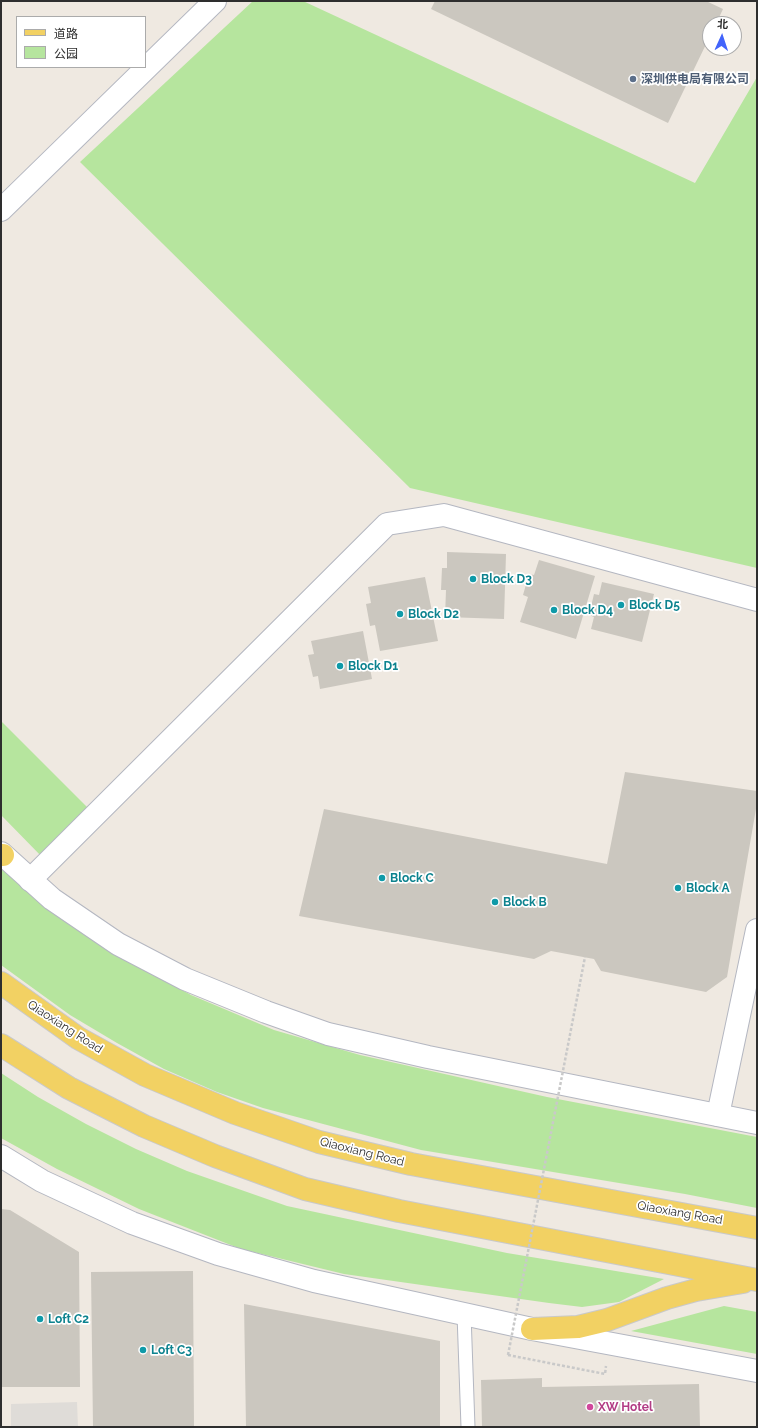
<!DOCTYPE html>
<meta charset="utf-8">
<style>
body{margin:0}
#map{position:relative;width:758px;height:1428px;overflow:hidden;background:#efe9e1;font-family:Raleway,"Noto Sans SC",sans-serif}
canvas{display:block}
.frame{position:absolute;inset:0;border:2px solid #2e2e2e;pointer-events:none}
.legend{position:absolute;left:16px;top:16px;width:130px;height:52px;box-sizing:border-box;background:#fff;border:1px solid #ababab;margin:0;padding:5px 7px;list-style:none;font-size:12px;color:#2e2e2e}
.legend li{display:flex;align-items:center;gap:8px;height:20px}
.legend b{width:20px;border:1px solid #ababab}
.north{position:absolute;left:702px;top:16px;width:40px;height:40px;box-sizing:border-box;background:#fff;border:1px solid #ababab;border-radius:50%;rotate:3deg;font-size:11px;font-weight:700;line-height:16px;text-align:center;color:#2e2e2e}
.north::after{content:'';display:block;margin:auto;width:14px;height:18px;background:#4264fb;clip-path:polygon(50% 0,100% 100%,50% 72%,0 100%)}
</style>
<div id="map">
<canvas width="758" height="1428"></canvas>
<div class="frame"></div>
<ul class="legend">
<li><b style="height:5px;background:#f2d163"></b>道路</li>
<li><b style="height:11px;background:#b6e59e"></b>公园</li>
</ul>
<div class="north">北</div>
</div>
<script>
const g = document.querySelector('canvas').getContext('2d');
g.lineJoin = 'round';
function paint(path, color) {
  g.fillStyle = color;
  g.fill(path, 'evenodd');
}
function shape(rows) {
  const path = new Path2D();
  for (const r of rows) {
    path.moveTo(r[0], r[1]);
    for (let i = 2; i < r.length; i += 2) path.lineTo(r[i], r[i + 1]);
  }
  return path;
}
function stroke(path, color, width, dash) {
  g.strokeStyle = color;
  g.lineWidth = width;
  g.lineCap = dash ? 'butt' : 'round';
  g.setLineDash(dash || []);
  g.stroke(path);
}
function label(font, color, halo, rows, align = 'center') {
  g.font = font + ' Raleway,"Noto Sans SC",sans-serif';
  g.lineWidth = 3.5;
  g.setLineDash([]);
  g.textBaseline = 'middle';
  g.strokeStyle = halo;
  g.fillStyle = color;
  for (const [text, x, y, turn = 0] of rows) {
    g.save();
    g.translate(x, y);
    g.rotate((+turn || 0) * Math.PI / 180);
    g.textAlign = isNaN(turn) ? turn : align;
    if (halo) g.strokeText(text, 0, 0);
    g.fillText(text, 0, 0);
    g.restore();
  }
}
const green = shape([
 [253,1,303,1,695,183,757,77,757,568,410,488,80,162],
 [1,721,91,811,43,858,1,815],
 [1,865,112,951,191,995,274,1030,360,1055,547,1097,757,1137,757,1208,685,1194,421,1150,263,1108,217,1092,164,1069,117,1043,70,1015,1,965],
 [1,1073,38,1097,86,1124,136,1149,187,1171,287,1206,507,1253,664,1279,619,1302,582,1307,549,1303,344,1274,241,1249,139,1209,57,1169,1,1138],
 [724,1306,757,1312,757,1354,631,1331]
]);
const plaza = shape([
 [77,1402,78,1427,11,1427,11,1404]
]);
const building = shape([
 [435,1,706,1,723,9,716,24,710,24,710,36,668,123,431,9],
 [447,552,506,554,504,619,445,617,446,590,441,590,442,568,447,568],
 [539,560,595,576,576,639,520,622,528,597,523,595,529,574,534,575],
 [425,577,438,641,380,651,375,625,370,626,366,604,371,603,368,587],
 [602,582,654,594,642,642,591,629,594,617,589,615,594,594,599,595],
 [363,631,372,679,320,689,318,676,313,677,308,655,314,654,311,641],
 [625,772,757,791,757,803,727,977,706,992,601,971,594,959,551,951,534,959,299,916,324,809,607,864],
 [1,1209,10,1210,79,1252,80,1387,1,1387],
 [193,1271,194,1427,93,1427,91,1272],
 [244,1304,440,1341,440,1427,246,1427],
 [542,1378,542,1387,699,1384,700,1427,482,1427,481,1380]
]);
const path = shape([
 [508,1355,605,1374,606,1366]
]);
const service = shape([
 [464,1314,468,1427]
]);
const minor = shape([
 [1,210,215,1],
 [30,880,387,524,444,515,757,600],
 [718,1115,757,930]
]);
const secondary = shape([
 [1,853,52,899,118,944,185,979,266,1012,328,1034,428,1057,757,1123],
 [1,1156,42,1181,132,1223,218,1254,314,1281,532,1329,757,1371]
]);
const primary = shape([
 [1,855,3,855],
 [1,983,78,1038,145,1075,235,1113,319,1142,411,1164,757,1228],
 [1,1045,69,1088,144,1126,215,1156,305,1189,399,1211,757,1280],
 [532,1329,578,1327,607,1320,667,1298,696,1290,743,1282]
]);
const pathBridge = shape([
 [508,1355,585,957]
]);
const markers = [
 [633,79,4,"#5c6f8a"],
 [473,579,4,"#0f9aa8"],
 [621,605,4,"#0f9aa8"],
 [554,610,4,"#0f9aa8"],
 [400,614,4,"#0f9aa8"],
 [340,666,4,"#0f9aa8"],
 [382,878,4,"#0f9aa8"],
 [678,888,4,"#0f9aa8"],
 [495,902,4,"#0f9aa8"],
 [40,1319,4,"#0f9aa8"],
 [143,1350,4,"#0f9aa8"],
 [590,1407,4,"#d1479c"]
];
const serviceNames = [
 ["深圳供电局有限公司",641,79]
];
const cultureNames = [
 ["Block D3",481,579],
 ["Block D5",629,605],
 ["Block D4",562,610],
 ["Block D2",408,614],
 ["Block D1",348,666],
 ["Block C",390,878],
 ["Block A",686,888],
 ["Block B",503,902],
 ["Loft C2",48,1319],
 ["Loft C3",151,1350]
];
const streetNames = [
 ["Qiaoxiang Road",65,1027,33],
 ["Qiaoxiang Road",362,1152,14],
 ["Qiaoxiang Road",680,1213,10]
];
const hotelNames = [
 ["XW Hotel",598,1407]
];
paint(green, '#b6e59e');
paint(plaza, '#dfdcd8');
paint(building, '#cbc7bf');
stroke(service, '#b4b7c1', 15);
stroke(minor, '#b4b7c1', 24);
stroke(secondary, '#b4b7c1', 24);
stroke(primary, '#c9c9c9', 24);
stroke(path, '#c9c9c9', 2.5, [3, 2]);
stroke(service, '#fff', 13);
stroke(minor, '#fff', 22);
stroke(secondary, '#fff', 22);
stroke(primary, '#f2d163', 22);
stroke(pathBridge, '#c9c9c9', 2.5, [3, 2]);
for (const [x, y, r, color] of markers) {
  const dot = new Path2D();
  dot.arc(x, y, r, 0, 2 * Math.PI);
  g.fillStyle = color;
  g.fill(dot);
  stroke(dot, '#fff', 1.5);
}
label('bold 12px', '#4e5e75', '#fff', serviceNames, 'left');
label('bold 12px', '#0d838f', '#fff', cultureNames, 'left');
label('12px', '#2e2e2e', '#fff', streetNames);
label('bold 12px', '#b23c85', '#fff', hotelNames, 'left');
</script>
